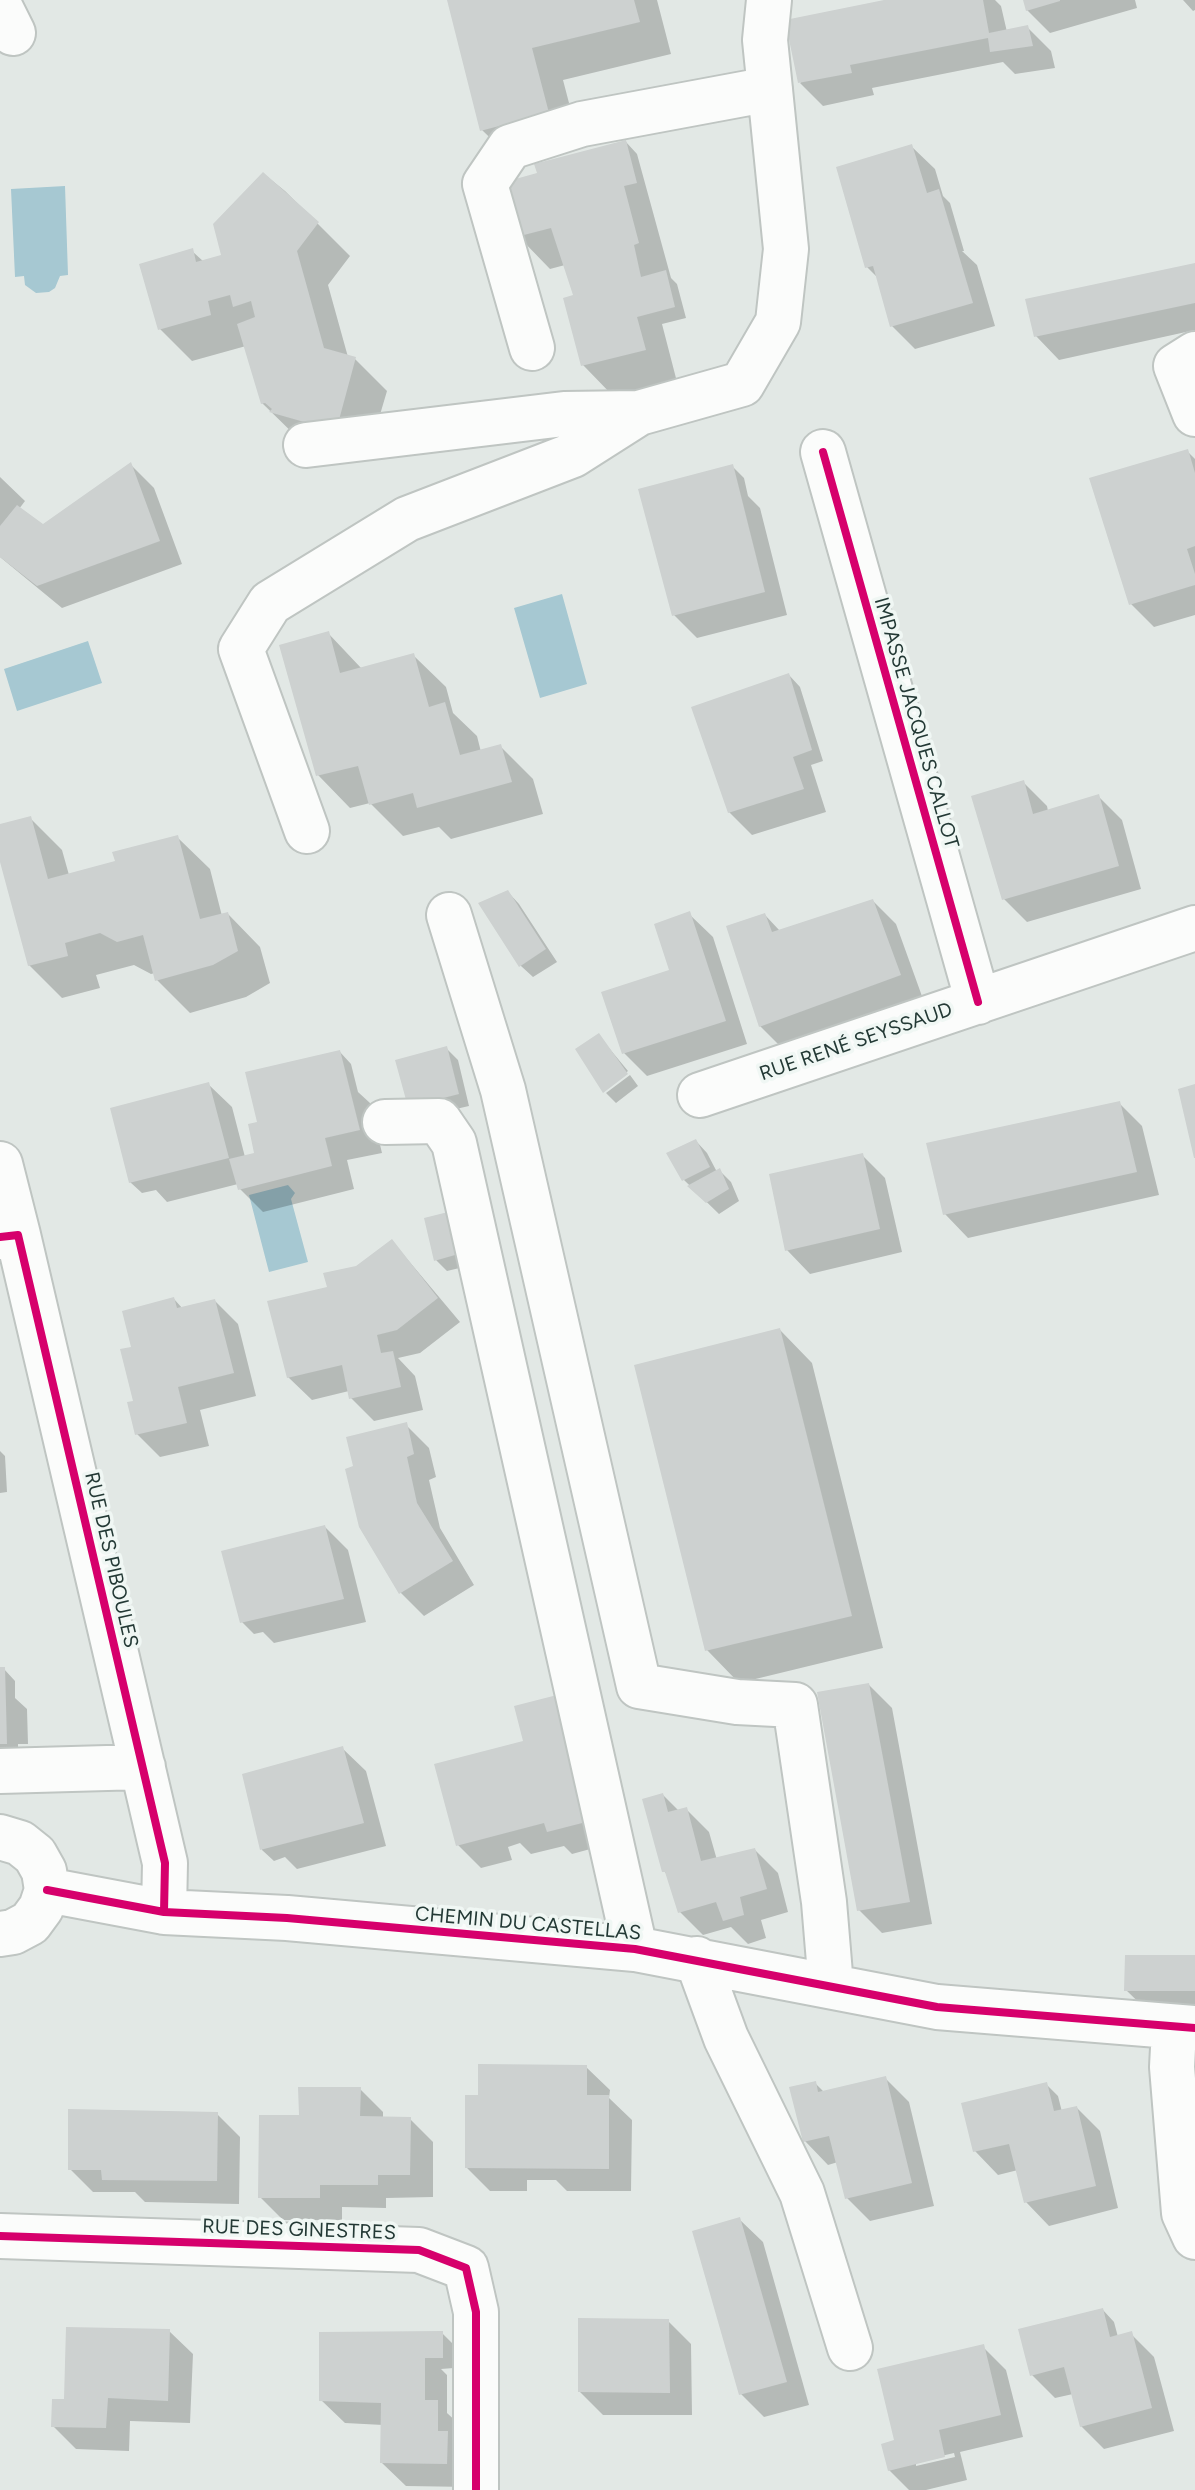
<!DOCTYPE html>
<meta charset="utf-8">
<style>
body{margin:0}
canvas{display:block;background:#e2e8e5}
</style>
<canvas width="1195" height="2490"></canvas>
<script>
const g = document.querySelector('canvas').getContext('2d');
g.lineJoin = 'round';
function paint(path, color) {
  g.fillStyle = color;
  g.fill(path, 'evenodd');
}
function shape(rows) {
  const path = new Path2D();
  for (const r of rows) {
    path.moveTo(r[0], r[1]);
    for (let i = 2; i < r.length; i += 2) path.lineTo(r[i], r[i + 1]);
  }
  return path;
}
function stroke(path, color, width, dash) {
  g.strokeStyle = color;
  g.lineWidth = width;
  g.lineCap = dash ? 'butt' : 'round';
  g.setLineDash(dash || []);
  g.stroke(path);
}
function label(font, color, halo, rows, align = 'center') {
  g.font = font + ' Figtree,sans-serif';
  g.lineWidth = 7;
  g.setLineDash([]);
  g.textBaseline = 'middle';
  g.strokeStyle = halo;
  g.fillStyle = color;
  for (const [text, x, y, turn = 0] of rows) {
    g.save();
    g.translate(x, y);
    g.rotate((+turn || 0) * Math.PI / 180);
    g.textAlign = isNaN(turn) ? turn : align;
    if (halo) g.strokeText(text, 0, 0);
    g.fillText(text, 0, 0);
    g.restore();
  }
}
const water = shape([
 [65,186,68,275,60,276,55,288,49,292,36,293,25,285,24,276,15,277,11,189],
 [562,594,587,684,540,698,514,608],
 [88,641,102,683,17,711,4,669],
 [288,1185,295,1193,291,1199,308,1262,269,1272,249,1195]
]);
const shadow = shape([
 [449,0,657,0,671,54,563,80,580,145,515,162,482,130],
 [894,0,995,0,1001,6,1007,32,1028,28,1051,51,1055,68,1015,74,1003,62,872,88,874,95,823,106,800,83],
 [1025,0,1135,0,1137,8,1050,33,1027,10],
 [1183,0,1195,0,1195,10,1193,11],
 [626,142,637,154,671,278,677,284,686,318,662,324,677,382,615,398,583,365,575,296,565,265,550,269,518,236,540,175],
 [911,146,935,169,943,196,950,203,964,251,962,251,977,265,995,326,915,349,892,326,879,279,867,267],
 [264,174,285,191,350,256,328,285,348,357,355,359,387,391,374,435,304,444,262,403,246,346,192,361,160,329,192,251,204,262,223,256],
 [1195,265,1195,330,1059,360,1036,336],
 [1187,451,1195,459,1195,615,1154,627,1131,604],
 [131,465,154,488,182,564,62,608,0,557,0,477,25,501,19,509,43,527],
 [732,466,744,478,748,496,760,508,787,615,697,638,674,615],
 [328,633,362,669,413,655,446,687,453,713,477,736,481,752,500,746,533,779,543,814,451,839,439,827,403,836,370,803,350,808,318,775],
 [789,675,800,687,823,761,811,765,826,812,752,835,729,812],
 [1024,783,1047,806,1048,811,1099,797,1122,820,1141,889,1027,922,1004,899],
 [30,818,62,850,69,875,117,862,177,837,210,869,222,916,228,914,260,947,270,983,246,997,190,1013,157,980,155,973,151,974,134,965,96,975,100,988,62,998,29,965,0,854,0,826],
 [508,892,519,904,557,962,533,977,521,966,481,903],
 [873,901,896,924,923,999,783,1049,760,1026,765,915,780,931],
 [689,914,713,937,747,1044,647,1076,624,1053,671,972],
 [599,1036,628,1071,604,1089],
 [447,1049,458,1060,469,1106,421,1117],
 [340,1052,351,1064,358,1092,370,1103,382,1153,347,1160,354,1189,263,1212,240,1189,238,1184,167,1202,156,1190,142,1193,130,1182,208,1084,232,1107,245,1157,257,1154,259,1124],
 [630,1075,638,1086,616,1103,606,1093],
 [1119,1103,1142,1126,1159,1195,968,1238,945,1214],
 [696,1141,707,1153,717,1172,719,1170,731,1182,739,1201,719,1214,684,1180],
 [862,1155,885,1178,902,1252,810,1274,787,1250],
 [451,1213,472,1265,447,1271,436,1260],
 [392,1241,460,1322,420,1353,398,1358,415,1376,423,1410,374,1421,351,1398,349,1391,312,1400,288,1377,329,1289],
 [174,1299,183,1309,215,1301,238,1324,256,1396,200,1410,209,1446,160,1457,137,1434,133,1348],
 [780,1330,812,1363,883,1648,739,1683,707,1650],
 [406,1425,429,1448,436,1477,429,1480,440,1528,474,1585,424,1616,401,1593,361,1526,355,1468],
 [0,1451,5,1456,7,1492,0,1493],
 [325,1527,348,1550,366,1622,274,1643,263,1632,254,1634,242,1622],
 [0,1669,4,1669,15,1681,15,1698,27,1709,28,1744,18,1744,18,1755,0,1768],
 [869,1685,892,1708,932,1924,882,1933,859,1910],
 [526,1742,616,1842,572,1854,564,1846,531,1854,520,1843,508,1847,512,1860,481,1868,458,1845],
 [342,1748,366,1771,386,1846,297,1869,285,1857,274,1861,262,1850,258,1824],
 [663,1795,679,1811,686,1809,709,1832,717,1860,755,1850,778,1873,788,1912,761,1920,766,1938,748,1944,731,1927,703,1935,680,1912,668,1876,664,1871],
 [1195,1957,1195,2022,1159,2022,1126,1990],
 [586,2067,610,2090,609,2098,632,2120,631,2191,567,2191,556,2180,527,2180,527,2191,490,2191,467,2168,480,2098],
 [886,2079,909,2102,934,2206,870,2221,847,2198,838,2162,828,2165,805,2141,815,2083,825,2093],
 [1046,2084,1058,2096,1062,2112,1077,2108,1100,2131,1118,2208,1049,2226,1026,2202,1018,2170,998,2175,975,2151],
 [360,2089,383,2112,383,2118,410,2119,433,2142,433,2197,386,2198,386,2208,342,2207,342,2220,283,2220,260,2197],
 [217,2114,240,2137,239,2204,145,2202,135,2192,93,2192,70,2169],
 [739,2219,763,2242,809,2405,764,2417,741,2394],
 [1103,2310,1114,2322,1118,2337,1131,2334,1154,2357,1174,2431,1104,2449,1081,2426,1073,2394,1055,2398,1032,2375],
 [668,2321,691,2344,692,2415,603,2415,580,2392],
 [169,2331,193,2354,190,2423,130,2421,129,2451,76,2449,53,2426,66,2401],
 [442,2333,454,2345,454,2368,441,2369,447,2375,447,2413,460,2425,470,2487,406,2486,382,2463,383,2425,345,2423,321,2400],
 [983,2347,1006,2370,1023,2437,960,2452,967,2480,926,2490,909,2490,889,2470,897,2442],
 [954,2453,955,2457,916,2466,916,2462]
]);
const building = shape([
 [447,0,634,0,640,22,532,48,549,113,480,131],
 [884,0,983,0,989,33,1028,25,1033,46,990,52,988,38,850,65,852,73,798,83,785,20],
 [1023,0,1060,0,1060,1,1026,11],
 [626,140,637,183,624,186,639,243,634,245,641,277,666,270,675,307,637,317,646,350,581,366,563,298,573,295,551,228,516,237,501,183,537,173,534,164],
 [912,144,927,193,939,189,973,303,890,327,873,266,865,268,836,167],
 [263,172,319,222,297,251,324,348,356,357,336,431,269,412,272,409,265,403,261,404,237,324,255,317,251,301,233,307,230,295,208,301,211,315,158,330,139,264,193,248,196,262,221,255,213,224],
 [1195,263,1195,303,1034,337,1025,299],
 [1188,449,1195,473,1195,546,1187,549,1195,574,1195,585,1129,605,1089,478],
 [131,462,160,541,37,586,0,557,0,526,17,505,43,524],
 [733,464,765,592,672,616,638,489],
 [329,631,340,673,414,653,429,707,445,702,460,755,501,744,512,782,417,808,413,793,369,805,358,766,316,776,279,645],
 [789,673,812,750,793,757,804,789,728,813,691,707],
 [1024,780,1033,814,1099,794,1119,866,1002,900,971,796],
 [31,816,48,879,115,861,112,852,178,835,200,919,228,912,238,951,213,965,155,981,143,935,117,942,100,933,65,943,68,956,28,966,0,862,0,824],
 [508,890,546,949,519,967,478,903],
 [873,899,901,975,759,1027,726,926,765,913,772,932],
 [690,911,726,1021,622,1054,601,992,669,970,654,924],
 [599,1033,628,1074,603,1093,575,1049],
 [447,1046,459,1094,408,1107,395,1060],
 [340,1050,360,1130,325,1138,332,1166,238,1190,229,1159,254,1153,248,1124,257,1122,245,1072],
 [209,1082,229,1158,129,1183,110,1108],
 [1195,1084,1195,1158,1194,1158,1178,1089],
 [1120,1101,1137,1172,943,1215,926,1143],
 [696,1139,710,1167,682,1181,666,1153],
 [863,1153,880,1229,785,1251,769,1174],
 [720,1168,729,1189,706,1203,687,1186],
 [452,1211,462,1253,434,1261,424,1218],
 [392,1239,438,1298,397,1330,377,1335,381,1353,393,1351,401,1387,349,1399,342,1365,287,1378,267,1301,327,1287,323,1273,356,1266],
 [174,1297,177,1308,215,1299,234,1373,178,1387,187,1423,135,1435,127,1402,133,1401,120,1349,131,1347,122,1311],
 [780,1328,852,1616,705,1651,634,1365],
 [407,1422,414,1454,407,1457,417,1503,453,1561,399,1594,359,1527,345,1469,353,1466,346,1437],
 [325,1525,344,1599,240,1623,221,1551],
 [0,1667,5,1667,7,1744,0,1744],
 [869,1683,910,1902,857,1911,817,1692],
 [561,1694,594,1820,547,1832,544,1823,456,1846,434,1764,523,1741,514,1706],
 [343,1746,364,1823,260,1850,242,1774],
 [663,1793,668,1812,687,1807,701,1861,755,1848,767,1889,740,1897,744,1915,723,1921,716,1902,678,1913,665,1872,662,1872,642,1799],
 [1125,1955,1195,1955,1195,1991,1124,1991],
 [478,2064,587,2065,587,2095,609,2095,609,2169,465,2168,465,2095,478,2095],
 [886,2076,912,2183,845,2199,829,2136,803,2142,789,2087,816,2081,818,2092],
 [1047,2082,1054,2111,1077,2106,1096,2186,1024,2203,1009,2144,973,2152,961,2103],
 [298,2087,361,2087,360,2116,411,2117,410,2175,378,2175,378,2185,320,2185,320,2198,258,2198,259,2115,299,2115],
 [68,2109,218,2112,217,2181,102,2180,101,2170,68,2170],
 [740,2217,787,2382,739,2395,692,2231],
 [1103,2308,1110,2337,1132,2331,1152,2408,1080,2427,1064,2367,1030,2376,1018,2329],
 [578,2318,669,2319,670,2393,578,2392],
 [66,2327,170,2329,168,2401,108,2398,106,2428,51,2427,52,2399,64,2399],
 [443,2331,443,2358,425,2358,425,2400,438,2400,438,2431,448,2431,447,2464,380,2463,381,2403,319,2401,319,2332],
 [984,2344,1001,2415,939,2430,945,2457,888,2471,881,2444,894,2440,877,2369]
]);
const minor = shape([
 [0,7,13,33],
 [532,348,485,184,510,147,582,124,770,89],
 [1195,354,1176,366,1195,414],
 [306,445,564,414,639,413,742,384,778,322,786,249,765,40,769,0],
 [823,452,978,1002],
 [307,831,241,649,270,603,407,519,573,455,639,413],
 [449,915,503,1090,639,1686,737,1702,795,1705,824,1902,831,1986],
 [700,1095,1195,928],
 [385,1122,439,1121,454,1143,635,1949],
 [0,1164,18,1235],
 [0,1237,18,1235,165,1863,164,1912],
 [0,1771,143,1767],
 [0,1837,20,1843,35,1855,44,1871,47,1890,41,1908,30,1923,13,1932,0,1934],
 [47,1890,164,1912,287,1918,635,1949,937,2007,1195,2028],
 [697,1959,726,2038,802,2193,850,2348],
 [1174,2029,1172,2067,1184,2213,1195,2237],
 [0,2236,419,2250,466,2268,476,2312,476,2490]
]);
const cycleway = shape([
 [823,452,978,1002],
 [0,1237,18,1235,165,1863,164,1912],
 [47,1890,164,1912,287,1918,635,1949,937,2007,1195,2028],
 [0,2236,419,2250,466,2268,476,2312,476,2490]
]);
const streetNames = [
 ["IMPASSE JACQUES CALLOT",916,723,74],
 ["RUE RENÉ SEYSSAUD",856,1042,-19],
 ["RUE DES PIBOULES",111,1560,77],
 ["CHEMIN DU CASTELLAS",528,1924,5],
 ["RUE DES GINESTRES",299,2230,2]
];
paint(water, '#a6c8d2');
paint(shadow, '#0003');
paint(building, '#cdd1d0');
stroke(minor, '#bfc5c2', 48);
stroke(minor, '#fbfcfb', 44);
stroke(cycleway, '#d6006c', 8);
label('20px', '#233935', '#f0f7f4', streetNames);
</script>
